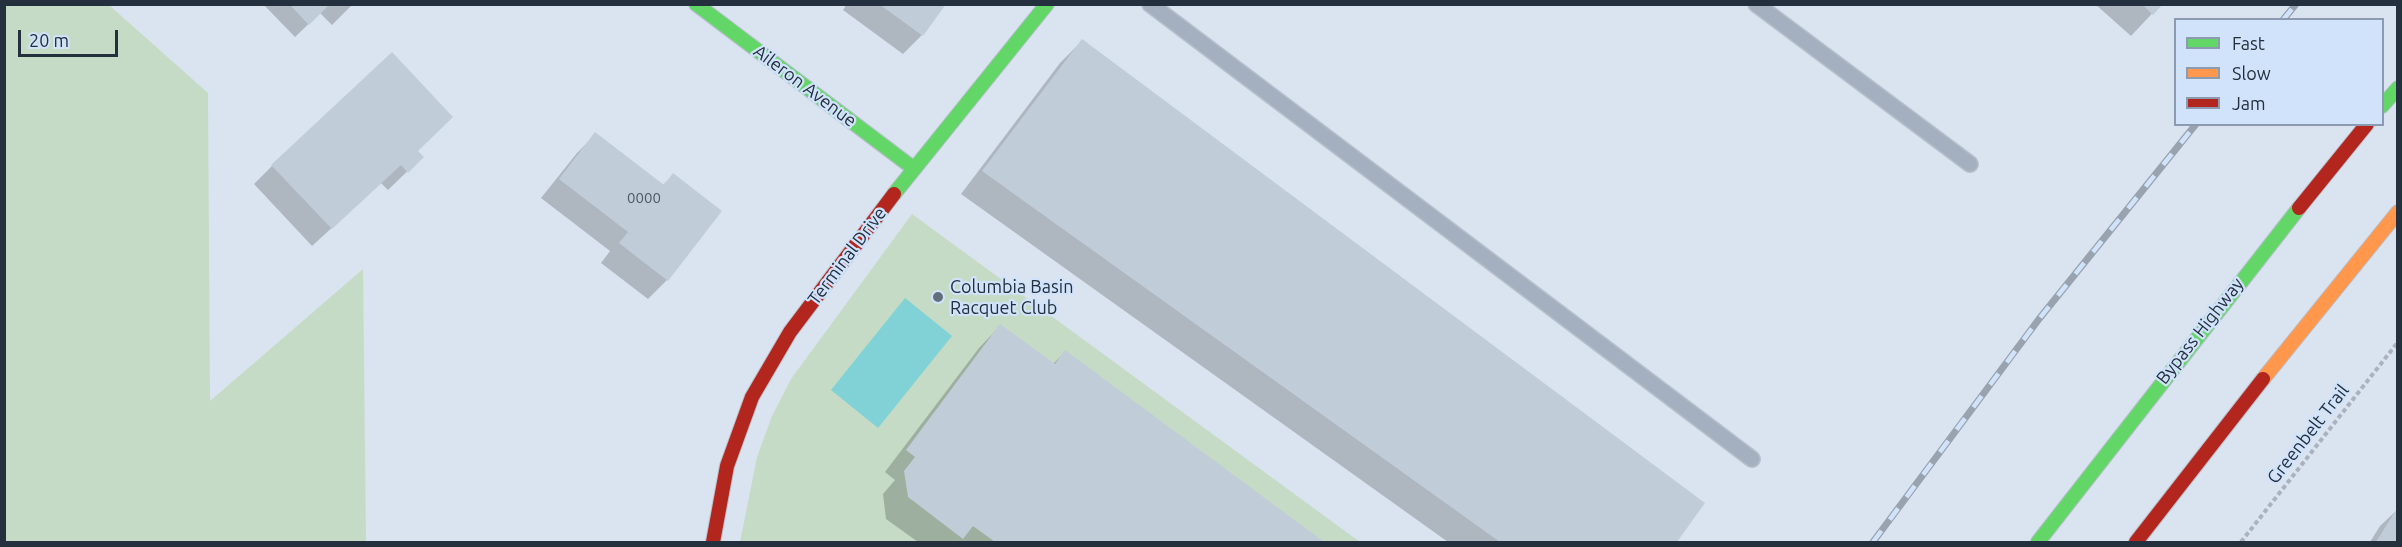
<!DOCTYPE html>
<style>
body{margin:0}
#map{position:relative;width:2402px;height:547px;overflow:hidden;background:#dae4f1;font-family:Ubuntu,sans-serif}
canvas{display:block}
.frame{position:absolute;inset:0;border:6px solid #24303e;pointer-events:none}
.legend{position:absolute;left:2174px;top:18px;width:210px;height:108px;box-sizing:border-box;background:#d1e3fa;border:2px solid #8c9baf;margin:0;padding:8px 10px;list-style:none;font-size:18px;color:#24303e}
.legend li{display:flex;align-items:center;gap:12px;height:30px}
.legend b{width:30px;border:2px solid #8c9baf}
.scale{position:absolute;left:18px;top:30px;width:100px;height:27px;box-sizing:border-box;border:3px solid #24303e;border-top:0;padding-left:8px;font-size:18px;line-height:21px;white-space:nowrap;color:#24303e;-webkit-text-stroke:4px #d1e3fa;paint-order:stroke}
</style>
<div id="map">
<canvas width="2402" height="547"></canvas>
<div class="frame"></div>
<ul class="legend">
<li><b style="height:8px;background:#63d668"></b>Fast</li>
<li><b style="height:8px;background:#ff974d"></b>Slow</li>
<li><b style="height:8px;background:#b3261e"></b>Jam</li>
</ul>
<div class="scale">20 m</div>
</div>
<script>
const g = document.querySelector('canvas').getContext('2d');
g.lineJoin = 'round';
function paint(path, color) {
  g.fillStyle = color;
  g.fill(path, 'evenodd');
}
function shape(rows) {
  const path = new Path2D();
  for (const r of rows) {
    path.moveTo(r[0], r[1]);
    for (let i = 2; i < r.length; i += 2) path.lineTo(r[i], r[i + 1]);
  }
  return path;
}
function stroke(path, color, width, dash) {
  g.strokeStyle = color;
  g.lineWidth = width;
  g.lineCap = dash ? 'butt' : 'round';
  g.setLineDash(dash || []);
  g.stroke(path);
}
function label(font, color, halo, rows, align = 'center') {
  g.font = font + ' Ubuntu,sans-serif';
  g.lineWidth = 4.5;
  g.setLineDash([]);
  g.textBaseline = 'middle';
  g.strokeStyle = halo;
  g.fillStyle = color;
  for (const [text, x, y, turn = 0] of rows) {
    g.save();
    g.translate(x, y);
    g.rotate((+turn || 0) * Math.PI / 180);
    g.textAlign = isNaN(turn) ? turn : align;
    if (halo) g.strokeText(text, 0, 0);
    g.fillText(text, 0, 0);
    g.restore();
  }
}
const green = shape([
 [4,5,109,5,208,93,210,401,363,269,366,542,5,542],
 [912,214,1360,542,740,542,757,457,772,416,791,379]
]);
const water = shape([
 [905,298,952,336,878,428,831,390]
]);
const shadow = shape([
 [263,4,353,4,332,25,320,13,295,37],
 [847,4,944,4,922,35,903,54,843,10],
 [2095,4,2161,4,2131,36],
 [1082,41,1703,503,1675,542,1448,542,961,194,1060,63],
 [596,134,662,186,673,175,720,211,667,280,648,299,601,263,610,251,541,198,577,153],
 [416,151,422,157,388,190,381,183,312,246,254,184,272,166],
 [1000,326,1053,364,1065,352,1321,542,918,542,886,519,883,494,895,480,885,472,979,348],
 [2398,509,2398,542,2370,542,2380,526]
]);
const building = shape([
 [289,4,330,4,309,25],
 [879,4,946,4,923,36],
 [2142,4,2163,4,2153,15],
 [1082,39,1705,503,1677,542,1500,542,982,171],
 [392,52,453,117,418,151,424,157,408,173,401,165,332,229,271,165],
 [595,132,664,185,673,173,722,211,668,281,619,243,628,232,559,179],
 [1000,324,1055,364,1065,350,1324,542,995,542,973,526,963,539,908,497,904,471,915,457,906,450],
 [2398,507,2398,542,2376,542]
]);
const path = shape([
 [2241,542,2398,342]
]);
const lane = shape([
 [1150,4,1752,459],
 [1756,4,1970,164]
]);
const fast = shape([
 [696,4,913,168],
 [2382,106,2398,88],
 [894,194,1047,4],
 [2038,542,2299,208]
]);
const slow = shape([
 [2263,379,2398,212]
]);
const jam = shape([
 [2299,208,2367,124],
 [713,542,727,466,752,397,790,332,894,194],
 [2136,542,2263,379]
]);
const rail = shape([
 [2283,20,2296,4],
 [1873,542,2039,319,2196,124]
]);
const markers = [
 [938,297,6,"#646f7d"]
];
const numberNames = [
 ["0000",644,198]
];
const streetNames = [
 ["Aileron Avenue",805,86,37],
 ["Terminal Drive",847,256,-53],
 ["Bypass Highway",2200,331,-52],
 ["Greenbelt Trail",2308,434,-52]
];
const poiNames = [
 ["Columbia Basin",950,287],
 ["Racquet Club",950,308]
];
paint(green, '#c5dbc6');
paint(water, '#80d2d6');
paint(shadow, '#0003');
paint(building, '#c1ccd9');
stroke(lane, '#b7c1cc', 18);
stroke(fast, '#b7c1cc', 16);
stroke(slow, '#b7c1cc', 16);
stroke(jam, '#b7c1cc', 16);
stroke(path, '#a9b2be', 4, [4.5, 3]);
stroke(lane, '#a4b0bf', 15);
stroke(fast, '#63d668', 14);
stroke(slow, '#ff974d', 14);
stroke(jam, '#b3261e', 14);
stroke(rail, '#99a3af', 7);
stroke(rail, '#d1e3fa', 4.5, [14]);
for (const [x, y, r, color] of markers) {
  const dot = new Path2D();
  dot.arc(x, y, r, 0, 2 * Math.PI);
  g.fillStyle = color;
  g.fill(dot);
  stroke(dot, '#d1e3fa', 2);
}
label('15px', '#4e5a67', null, numberNames);
label('18px', '#24303e', '#d1e3fa', streetNames);
label('18px', '#24303e', '#d1e3fa', poiNames, 'left');
</script>
